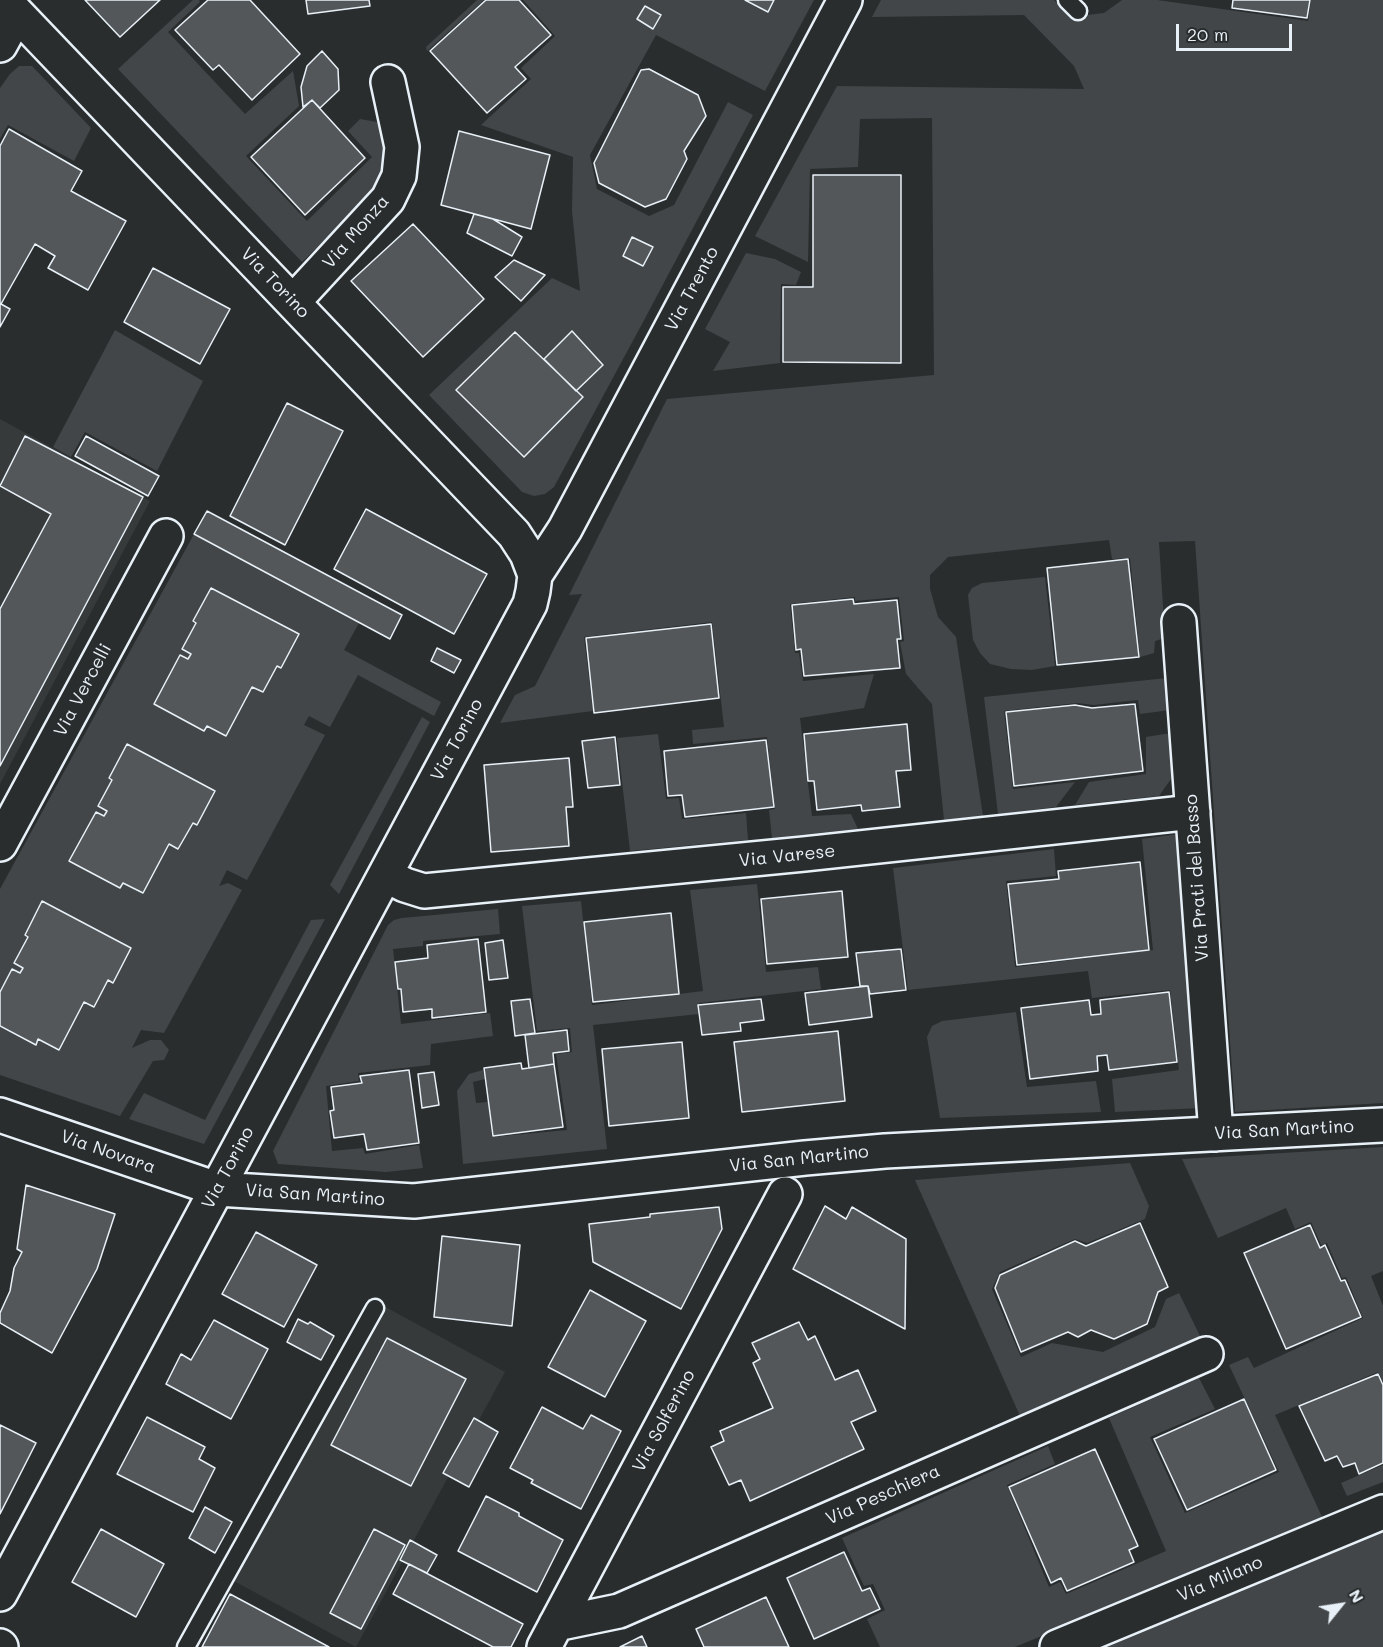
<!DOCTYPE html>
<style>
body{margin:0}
#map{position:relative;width:1383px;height:1647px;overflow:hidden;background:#2a2d2e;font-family:Mali,sans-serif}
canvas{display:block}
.north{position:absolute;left:1311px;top:1575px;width:60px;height:60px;-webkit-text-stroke:4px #2a2d2e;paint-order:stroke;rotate:60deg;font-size:16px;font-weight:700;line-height:24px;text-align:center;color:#e8f1f8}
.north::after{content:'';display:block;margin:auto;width:21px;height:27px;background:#e8f1f8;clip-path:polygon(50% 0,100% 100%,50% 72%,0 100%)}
.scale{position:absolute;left:1176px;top:24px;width:116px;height:27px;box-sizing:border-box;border:3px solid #e8f1f8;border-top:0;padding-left:8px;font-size:18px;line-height:21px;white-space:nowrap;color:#e8f1f8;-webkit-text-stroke:4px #2a2d2e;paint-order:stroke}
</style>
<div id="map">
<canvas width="1383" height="1647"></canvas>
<div class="north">N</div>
<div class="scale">20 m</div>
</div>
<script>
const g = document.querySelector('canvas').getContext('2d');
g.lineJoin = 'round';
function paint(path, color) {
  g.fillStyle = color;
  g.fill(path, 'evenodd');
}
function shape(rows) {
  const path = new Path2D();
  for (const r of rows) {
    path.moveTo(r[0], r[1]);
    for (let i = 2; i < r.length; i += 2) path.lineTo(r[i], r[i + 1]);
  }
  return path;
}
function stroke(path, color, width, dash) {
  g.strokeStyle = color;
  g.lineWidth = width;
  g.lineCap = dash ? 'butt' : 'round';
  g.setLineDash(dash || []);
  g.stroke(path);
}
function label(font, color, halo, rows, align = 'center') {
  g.font = font + ' Mali,sans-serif';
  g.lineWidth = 4.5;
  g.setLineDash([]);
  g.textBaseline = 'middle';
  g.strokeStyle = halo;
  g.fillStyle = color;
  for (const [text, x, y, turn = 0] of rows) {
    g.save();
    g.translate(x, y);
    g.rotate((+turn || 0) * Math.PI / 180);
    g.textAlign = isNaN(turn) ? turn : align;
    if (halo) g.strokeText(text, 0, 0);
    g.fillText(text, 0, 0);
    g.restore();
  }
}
const built = shape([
 [0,419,150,501,0,784],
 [369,1298,505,1372,356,1647,221,1574]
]);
const green = shape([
 [193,0,199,0,200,2,168,32,245,114,293,71,299,106,246,156,307,221,372,157,348,131,360,119,377,122,387,144,383,184,302,262,118,69],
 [477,0,484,0,427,51,426,47],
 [523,0,814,0,765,91,656,35,590,155,597,189,649,216,674,205,728,102,753,115,642,324,554,487,545,494,534,496,522,492,429,395,552,278,580,291,572,211,573,157,481,125,531,79,521,68,555,36],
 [881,0,1054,0,1071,17,1104,13,1122,0,1157,0,1308,21,1311,0,1383,0,1383,1103,1235,1112,1195,541,1159,542,1165,638,1155,641,1154,653,1140,657,1130,558,1112,559,1109,540,948,557,930,575,930,589,938,617,956,637,983,816,944,820,932,704,906,674,900,642,904,641,899,597,855,601,855,597,790,604,795,653,799,653,803,681,874,674,864,708,800,718,812,816,851,814,858,829,772,838,769,810,775,809,767,737,693,744,692,730,724,727,712,622,584,637,593,711,500,723,515,695,535,686,582,594,569,595,667,399,934,375,932,118,860,119,858,167,810,169,808,262,755,236,837,86,1084,89,1074,66,1024,15,872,17],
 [19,66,32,66,91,128,74,161,8,125,0,139,0,88,10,74],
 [746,253,775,259,801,272,796,285,781,284,780,363,713,371,730,342,705,329],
 [115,330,203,381,157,471,85,432,71,457,53,447],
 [194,534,359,623,344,650,441,702,434,716,358,675,330,727,309,716,304,725,325,735,247,880,227,870,219,886,228,883,242,890,164,1033,141,1030,132,1048,150,1040,161,1040,169,1050,164,1060,153,1061,120,1116,0,1075,0,889],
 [1045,577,1055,666,1032,670,1011,669,990,664,980,653,973,640,968,595,972,588,982,583],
 [1167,678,1170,710,1140,714,1138,700,1094,705,1077,703,1004,711,1013,789,1075,782,1056,807,998,814,984,697],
 [422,717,430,722,339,894,330,885],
 [1171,733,1173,776,1159,796,1075,805,1089,782,1146,774,1146,737],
 [658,734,666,799,679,798,682,819,746,813,748,840,630,851,617,738],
 [1178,834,1201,1108,1115,1112,1112,1079,1179,1070,1170,990,1092,998,1088,971,908,990,893,868,1054,849,1056,876,1006,881,1015,967,1153,950,1142,839],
 [757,884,766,972,818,967,821,989,699,1003,699,1014,593,1025,607,1149,463,1164,457,1091,469,1074,483,1070,485,1079,473,1082,476,1103,488,1102,492,1137,567,1130,556,1054,572,1052,570,1028,537,1031,522,906,581,901,592,1005,703,991,690,890],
 [498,909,500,934,423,941,423,946,393,949,401,1024,490,1013,493,1036,431,1044,430,1065,358,1073,359,1081,326,1086,332,1151,363,1148,365,1154,419,1145,423,1168,386,1172,278,1164,273,1151,388,925,394,920,402,918],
 [325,919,204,1144,129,1119,144,1093,205,1120,311,920],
 [1016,1012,1027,1087,1096,1081,1101,1112,940,1118,927,1037,932,1026,942,1021],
 [1383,1147,1383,1271,1371,1276,1383,1306,1383,1382,1378,1372,1275,1415,1323,1519,1015,1647,880,1647,867,1619,885,1610,873,1584,864,1586,842,1538,1048,1446,1055,1464,1007,1485,1049,1587,1060,1582,1066,1594,1166,1551,1109,1418,1199,1378,1215,1409,1150,1437,1185,1513,1279,1472,1229,1365,1248,1357,1254,1368,1363,1318,1346,1277,1342,1278,1327,1243,1321,1245,1311,1222,1295,1229,1286,1208,1218,1238,1182,1159],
 [1130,1163,1149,1206,1145,1219,1087,1243,1075,1239,1000,1272,992,1289,1021,1357,1052,1343,1103,1352,1155,1327,1166,1299,1179,1293,1200,1336,1020,1416,915,1180],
 [1383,1465,1383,1482,1347,1496,1341,1483],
 [1383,1527,1383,1647,1092,1647]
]);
const building = shape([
 [85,0,160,0,120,37,85,0],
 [208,0,250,0,300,54,252,100,219,65,213,70,175,30,208,0],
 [306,0,369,0,370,6,308,14,306,0],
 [486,0,519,0,551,35,515,67,526,79,487,113,430,51,486,0],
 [745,0,774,0,768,12,745,0],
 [1233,0,1310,0,1307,18,1232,8,1233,0],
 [645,6,661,15,653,29,637,19,645,6],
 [322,51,338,69,339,90,320,108,312,100,303,107,301,87,307,66,322,51],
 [649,69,698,95,706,116,684,151,687,159,666,199,645,207,599,183,594,163,641,70,649,69],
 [312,100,365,158,305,215,251,157,312,100],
 [9,129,82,171,71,191,126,221,88,290,48,268,55,256,35,244,1,304,10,309,0,327,0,146,9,129],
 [459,131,550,155,531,229,441,205,459,131],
 [813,175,901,175,901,363,783,362,783,287,813,287,813,175],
 [474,214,493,219,522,237,512,256,467,233,474,214],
 [413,224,484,299,423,357,351,281,413,224],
 [632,237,653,247,643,266,623,256,632,237],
 [514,260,545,275,521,301,495,277,514,260],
 [153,268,230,309,200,364,124,322,153,268],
 [572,331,603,365,576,391,544,359,572,331],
 [515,332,583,397,524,457,456,390,515,332],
 [287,403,343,431,285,545,230,516,287,403],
 [25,436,143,497,0,766,0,609,51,514,0,486,25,436],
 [86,436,159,476,148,496,75,456,86,436],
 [366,509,487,574,454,634,334,569,366,509],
 [207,511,402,615,390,639,194,534,207,511],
 [1128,559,1139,657,1057,665,1047,568,1128,559],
 [211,588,299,634,281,668,277,666,263,692,252,687,226,736,207,726,204,731,154,704,180,655,188,659,191,654,182,649,196,623,193,621,211,588],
 [853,599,854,604,897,600,901,639,897,639,900,668,804,676,801,649,796,650,792,605,853,599],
 [711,624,719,698,594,713,586,638,711,624],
 [437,648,461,660,454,673,431,661,437,648],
 [1135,704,1143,771,1014,786,1006,712,1075,705,1092,708,1135,704],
 [907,724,911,770,896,771,900,807,862,811,861,805,817,810,814,781,808,781,804,734,907,724],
 [615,737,620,785,588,788,582,741,615,737],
 [766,740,774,807,685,817,682,795,668,796,664,751,766,740],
 [127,744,215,791,197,825,193,823,178,849,169,844,143,893,123,883,120,888,69,861,96,812,104,816,107,811,98,806,112,780,109,778,127,744],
 [569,758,573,807,566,807,569,846,491,852,484,765,569,758],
 [1140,862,1149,950,1017,965,1008,884,1059,879,1058,871,1140,862],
 [842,891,848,957,767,964,761,899,842,891],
 [42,901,131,948,113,983,108,980,94,1007,84,1002,59,1050,38,1039,36,1045,0,1026,0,992,12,969,20,973,23,968,14,963,28,937,25,935,42,901],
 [671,913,679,994,593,1002,584,922,671,913],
 [478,939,486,1012,432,1018,432,1009,403,1012,401,989,398,989,395,962,428,958,427,945,478,939],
 [503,940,508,978,489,980,485,943,503,940],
 [901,949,906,990,870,994,868,986,860,986,856,953,901,949],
 [868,986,872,1017,809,1025,805,993,868,986],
 [1169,992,1177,1062,1109,1070,1107,1055,1097,1056,1098,1071,1030,1079,1021,1008,1089,1000,1091,1015,1101,1014,1100,1000,1169,992],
 [530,999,535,1033,515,1036,511,1001,530,999],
 [761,999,764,1020,740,1023,741,1031,702,1035,698,1005,761,999],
 [567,1030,569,1051,553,1053,554,1064,529,1068,525,1035,567,1030],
 [838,1031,845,1101,742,1112,734,1042,838,1031],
 [682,1042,689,1118,609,1126,602,1049,682,1042],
 [521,1063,522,1069,554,1064,563,1127,493,1136,484,1068,521,1063],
 [409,1070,419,1143,367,1150,364,1134,334,1138,330,1111,334,1110,331,1087,362,1083,360,1076,409,1070],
 [434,1072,439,1105,422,1108,418,1074,434,1072],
 [26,1185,115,1214,97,1269,52,1353,0,1323,0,1313,10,1291,14,1268,22,1252,17,1249,26,1185],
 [825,1206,846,1219,852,1207,906,1239,905,1329,793,1269,825,1206],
 [719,1207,722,1229,681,1309,593,1262,589,1224,650,1217,650,1214,719,1207],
 [1140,1223,1168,1287,1158,1292,1147,1324,1114,1339,1091,1330,1078,1337,1068,1332,1021,1352,995,1288,1000,1275,1075,1241,1086,1246,1140,1223],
 [1310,1225,1320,1248,1325,1245,1341,1281,1345,1280,1361,1317,1286,1349,1244,1253,1310,1225],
 [256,1232,317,1265,284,1327,222,1294,256,1232],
 [442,1236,520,1245,512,1326,434,1317,442,1236],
 [590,1290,646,1321,605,1397,548,1367,590,1290],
 [298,1319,308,1324,310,1322,334,1336,321,1360,287,1342,298,1319],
 [214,1320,268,1349,231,1419,166,1384,181,1354,191,1360,214,1320],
 [799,1322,808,1340,815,1336,835,1380,858,1370,876,1411,851,1422,864,1449,750,1501,741,1480,729,1485,711,1447,724,1441,720,1431,773,1408,753,1363,760,1359,752,1343,799,1322],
 [387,1338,466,1379,411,1486,331,1445,387,1338],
 [1378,1374,1383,1385,1383,1463,1359,1474,1355,1463,1343,1467,1337,1456,1325,1461,1299,1406,1378,1374],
 [1244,1399,1276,1470,1187,1510,1154,1439,1244,1399],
 [542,1407,583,1429,591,1415,621,1431,581,1509,531,1483,533,1480,510,1468,542,1407],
 [147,1417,205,1447,199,1459,215,1468,193,1512,117,1474,147,1417],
 [474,1418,498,1432,469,1487,443,1473,474,1418],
 [0,1425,36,1443,0,1514,0,1425],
 [1095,1449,1138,1546,1129,1550,1134,1562,1067,1591,1061,1578,1051,1583,1009,1487,1095,1449],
 [486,1496,519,1513,519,1516,563,1540,537,1592,458,1551,486,1496],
 [205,1507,232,1522,215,1553,189,1538,205,1507],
 [101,1529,164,1564,136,1617,72,1582,101,1529],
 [374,1529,405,1545,361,1629,330,1613,374,1529],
 [410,1540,437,1555,427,1573,400,1560,410,1540],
 [844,1552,862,1591,870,1588,880,1609,814,1639,787,1578,844,1552],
 [409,1564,523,1624,511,1647,493,1647,393,1594,409,1564],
 [230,1594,329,1647,202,1647,230,1594],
 [766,1597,789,1647,704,1647,696,1629,766,1597],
 [642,1636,647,1647,620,1647,642,1636]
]);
const service = shape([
 [1067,0,1078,11],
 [186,1647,375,1308]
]);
const minor = shape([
 [0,45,17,14],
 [293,302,388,199,399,176,402,147,388,82],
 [535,575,565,529,845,0],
 [1179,622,1216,1134],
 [0,844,166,536],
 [385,875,405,885,424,891,804,854,1193,812],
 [0,1115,217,1189,414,1201,805,1158,885,1151,1383,1125],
 [0,1594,530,604,533,591,535,575,527,554,514,534,4,0],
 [556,1624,619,1611,1206,1354],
 [544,1647,785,1194],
 [1057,1647,1383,1512]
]);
const primary = shape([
 [0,1646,1,1647]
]);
const streetNames = [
 ["Via Monza",356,232,-49],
 ["Via Torino",275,283,46],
 ["Via Trento",692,289,-62],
 ["Via Vercelli",83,690,-62],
 ["Via Torino",457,740,-62],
 ["Via Varese",787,856,-6],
 ["Via Prati del Basso",1197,878,-94],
 ["Via San Martino",1284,1130,-3],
 ["Via Novara",108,1152,19],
 ["Via San Martino",799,1159,-6],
 ["Via Torino",228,1168,-62],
 ["Via San Martino",315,1195,4],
 ["Via Solferino",664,1421,-62],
 ["Via Peschiera",883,1495,-24],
 ["Via Milano",1220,1579,-23]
];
paint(built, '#363a3b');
paint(green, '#424648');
paint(building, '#535759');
stroke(building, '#e8f1f8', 1.5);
stroke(service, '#e8f1f8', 21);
stroke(minor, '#e8f1f8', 38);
stroke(primary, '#e8f1f8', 38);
stroke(service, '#2a2d2e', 16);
stroke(minor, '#2a2d2e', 33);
stroke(primary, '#2a2d2e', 33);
label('18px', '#e8f1f8', '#2a2d2e', streetNames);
</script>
